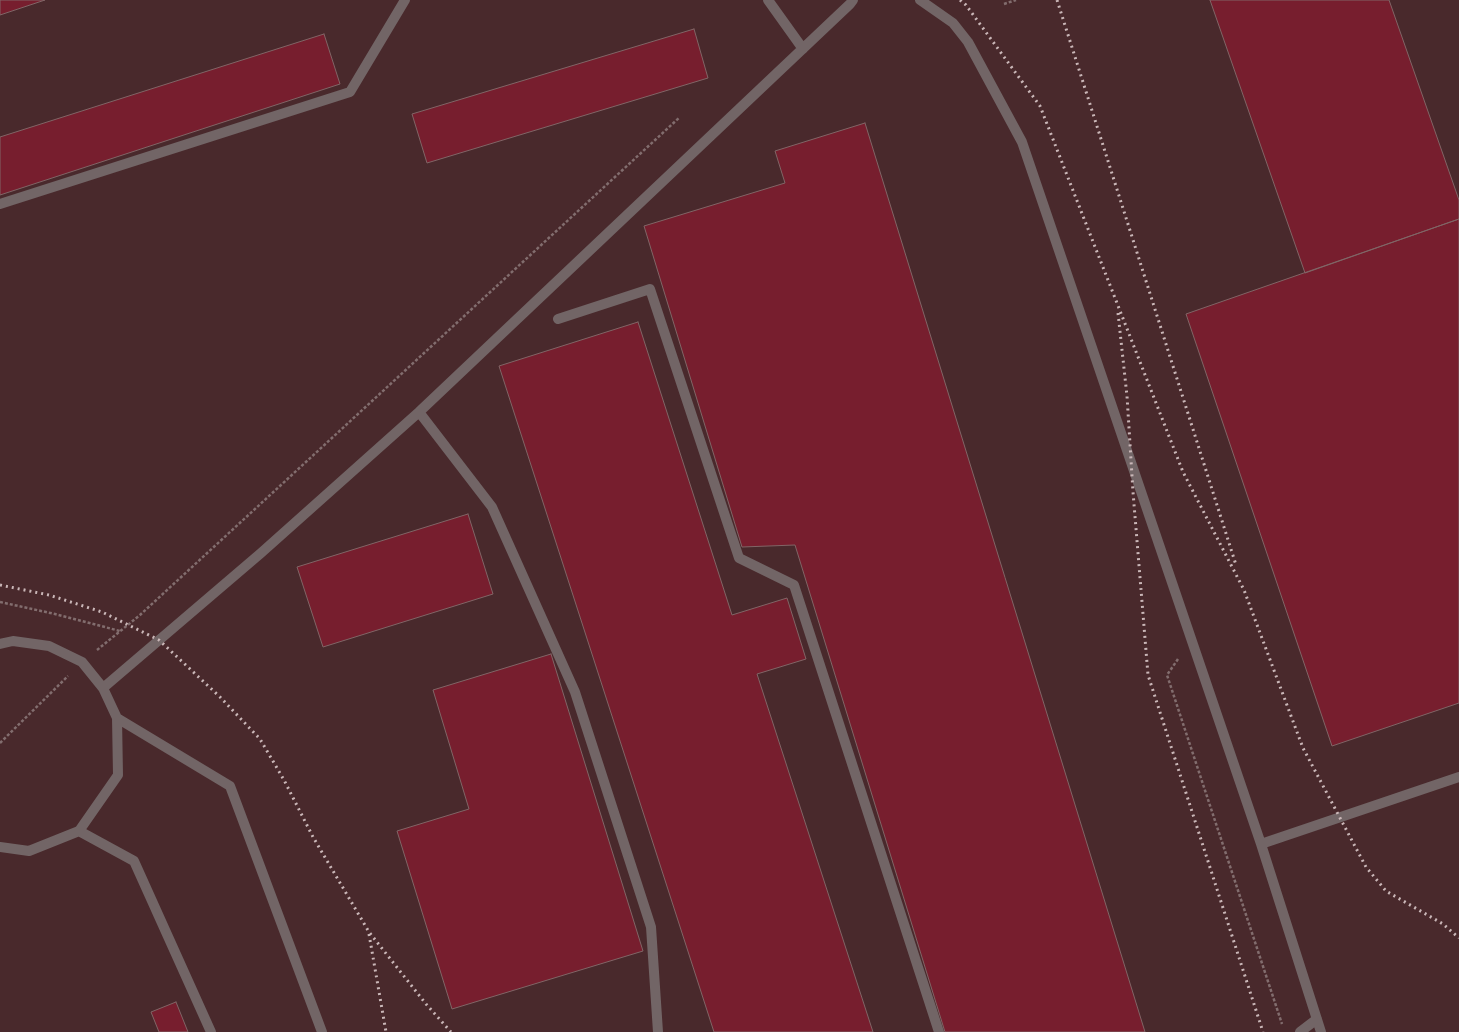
<!DOCTYPE html>
<style>
body{margin:0}
canvas{display:block;background:#3b2425}
</style>
<canvas width="1459" height="1032"></canvas>
<script>
const g = document.querySelector('canvas').getContext('2d');
g.lineJoin = 'round';
function paint(path, color) {
  g.fillStyle = color;
  g.fill(path, 'evenodd');
}
function shape(rows) {
  const path = new Path2D();
  for (const r of rows) {
    path.moveTo(r[0], r[1]);
    for (let i = 2; i < r.length; i += 2) path.lineTo(r[i], r[i + 1]);
  }
  return path;
}
function stroke(path, color, width, dash) {
  g.strokeStyle = color;
  g.lineWidth = width;
  g.lineCap = dash ? 'butt' : 'round';
  g.setLineDash(dash || []);
  g.stroke(path);
}
const built = shape([
 [0,0,1459,0,1459,1032,0,1032]
]);
const building = shape([
 [0,0,45,0,0,15,0,0],
 [1210,0,1389,0,1459,200,1459,219,1305,273,1210,0],
 [694,29,708,78,427,163,412,114,694,29],
 [324,34,340,84,0,195,0,137,324,34],
 [865,123,1145,1032,945,1032,795,545,742,547,644,226,785,183,775,151,865,123],
 [1459,219,1459,703,1332,746,1186,314,1459,219],
 [638,322,732,615,787,598,806,659,757,674,873,1032,714,1032,499,366,638,322],
 [468,514,493,594,323,647,297,567,468,514],
 [551,654,643,951,452,1009,397,831,469,809,433,690,551,654],
 [176,1002,188,1032,159,1032,151,1012,176,1002]
]);
const path = shape([
 [1004,4,1016,0],
 [0,602,55,614,120,631],
 [97,650,140,615,680,117],
 [1178,659,1167,675,1282,1024],
 [0,743,68,676]
]);
const lane = shape([
 [768,0,803,49],
 [920,0,953,23,968,42,1022,142,1261,844,1321,1032],
 [0,204,350,92,405,0],
 [558,319,650,289,739,558,794,585,939,1032],
 [419,412,492,507,575,692,651,927,658,1032],
 [0,644,13,641,49,646,82,662,103,688,117,718,118,775,79,831,29,851,0,847],
 [103,688,261,553,419,412,850,4,853,0],
 [117,718,230,786,322,1032],
 [79,831,134,861,211,1032],
 [1261,844,1459,777],
 [1300,1032,1317,1019]
]);
const rail = shape([
 [960,0,966,5,1040,106,1183,472,1244,590,1303,748,1366,867,1386,891,1443,924,1459,938],
 [1057,0,1236,565],
 [1118,313,1127,396,1133,492,1148,675,1263,1032],
 [0,585,49,595,102,612,159,640,220,697,260,739,284,780,313,837,369,932,426,1004,451,1032],
 [369,934,386,1032]
]);
paint(built, '#49292c');
paint(building, '#771e2e');
stroke(building, '#816566', 1);
stroke(path, '#826d6e', 2.5, [3, 2]);
stroke(lane, '#726566', 10);
stroke(rail, '#cab7b8', 3, [2, 4]);
</script>
